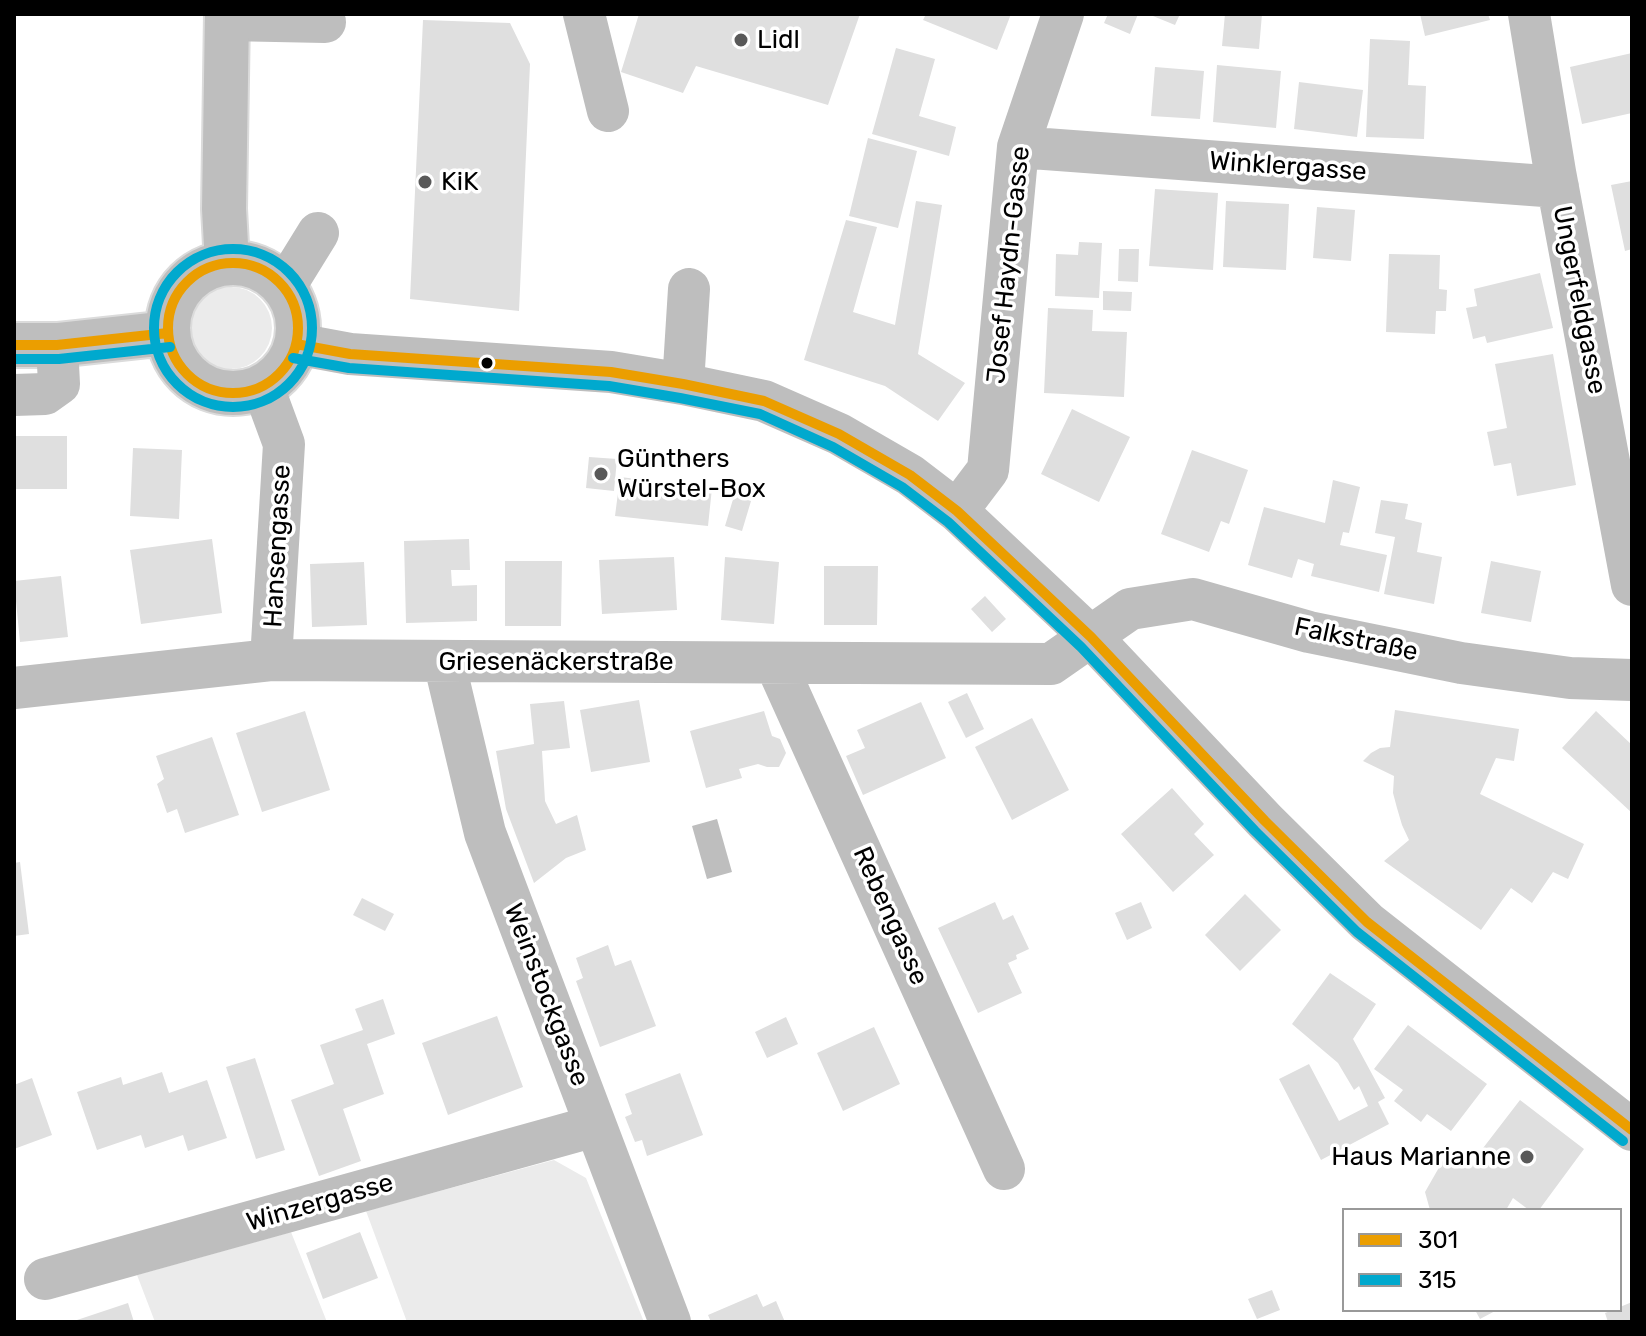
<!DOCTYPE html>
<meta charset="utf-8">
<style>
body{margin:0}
#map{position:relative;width:1646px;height:1336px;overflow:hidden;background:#fff;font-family:Rubik,sans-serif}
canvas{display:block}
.frame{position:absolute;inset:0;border:16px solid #000;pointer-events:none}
.legend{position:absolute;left:1342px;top:1208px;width:280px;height:104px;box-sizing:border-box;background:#fff;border:2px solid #999;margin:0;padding:10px 14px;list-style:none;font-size:24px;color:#000}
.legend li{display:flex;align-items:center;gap:16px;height:40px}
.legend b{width:40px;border:2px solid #999}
</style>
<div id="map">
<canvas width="1646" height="1336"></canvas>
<div class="frame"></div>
<ul class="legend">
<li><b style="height:10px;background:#eb9e00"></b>301</li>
<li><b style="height:10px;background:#00a9ce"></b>315</li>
</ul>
</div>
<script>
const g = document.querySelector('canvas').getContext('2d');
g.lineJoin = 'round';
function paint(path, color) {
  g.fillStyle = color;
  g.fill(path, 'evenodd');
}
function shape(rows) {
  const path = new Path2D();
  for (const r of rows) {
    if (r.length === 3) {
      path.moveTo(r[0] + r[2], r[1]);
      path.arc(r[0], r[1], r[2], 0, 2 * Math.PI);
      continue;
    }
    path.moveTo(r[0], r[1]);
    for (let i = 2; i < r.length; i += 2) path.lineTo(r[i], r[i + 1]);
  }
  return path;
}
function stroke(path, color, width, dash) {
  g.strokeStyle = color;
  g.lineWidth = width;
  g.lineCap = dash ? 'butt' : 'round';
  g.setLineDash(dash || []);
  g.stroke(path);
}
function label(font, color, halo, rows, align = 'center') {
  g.font = font + ' Rubik,sans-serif';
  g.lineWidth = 7;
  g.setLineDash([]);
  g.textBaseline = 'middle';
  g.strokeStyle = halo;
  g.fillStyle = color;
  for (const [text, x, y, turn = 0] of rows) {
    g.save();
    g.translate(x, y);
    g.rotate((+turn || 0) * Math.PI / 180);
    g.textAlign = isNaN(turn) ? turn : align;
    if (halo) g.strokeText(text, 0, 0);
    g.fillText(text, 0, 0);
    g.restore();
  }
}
const green = shape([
 [231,328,41],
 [554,1160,586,1178,644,1322,407,1322,366,1211],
 [291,1232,327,1322,155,1322,137,1275]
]);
const water = shape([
 [717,819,732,872,707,879,692,826]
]);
const building = shape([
 [639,14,860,14,828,105,696,66,683,93,621,72],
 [926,14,1011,14,997,50,923,20],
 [1108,14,1138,14,1130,34,1104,23],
 [1148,14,1180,14,1175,25],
 [1225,14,1262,14,1259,49,1222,46],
 [1420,14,1488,14,1490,20,1425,36],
 [423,20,510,23,530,64,519,311,410,299],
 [1370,39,1410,41,1408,85,1426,86,1424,139,1366,137],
 [896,48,935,59,919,116,956,127,949,156,872,134],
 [1632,53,1632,113,1582,124,1570,67],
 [1217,65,1281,71,1276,128,1213,122],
 [1155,67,1204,71,1200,119,1151,116],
 [1299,82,1363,90,1357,137,1294,129],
 [868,138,917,151,898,228,849,216],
 [1632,181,1632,249,1625,251,1611,185],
 [1155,189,1218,193,1213,270,1149,266],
 [916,201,942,205,918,354,965,383,938,421,885,386,804,360,846,220,877,227,853,312,895,325],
 [1226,201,1289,204,1286,270,1223,267],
 [1317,207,1355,210,1351,261,1313,258],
 [1079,242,1102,243,1099,298,1055,296,1056,254,1078,255],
 [1119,249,1139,249,1138,282,1118,281],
 [1389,254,1440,255,1439,289,1447,290,1446,311,1436,311,1435,334,1386,332],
 [1540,273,1553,328,1487,343,1485,336,1473,339,1466,308,1477,306,1474,289],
 [1103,291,1132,292,1131,311,1103,310],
 [1048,308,1093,310,1092,331,1127,332,1124,397,1044,393],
 [1553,354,1576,485,1517,496,1511,463,1494,466,1487,432,1507,428,1495,364],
 [1072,409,1130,437,1099,502,1041,474],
 [14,436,67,436,67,489,14,489],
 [133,448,182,450,179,519,130,516],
 [1192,450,1248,470,1229,524,1221,521,1209,552,1161,534],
 [589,457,617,459,614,491,586,488],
 [620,477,712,488,708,526,615,516],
 [1333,480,1360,487,1349,533,1343,532,1340,545,1387,555,1379,592,1311,576,1314,564,1298,559,1292,578,1248,565,1264,507,1325,523],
 [734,496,751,501,742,531,725,526],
 [1381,500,1408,504,1405,519,1422,523,1417,552,1442,557,1434,604,1384,594,1395,537,1375,533],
 [212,539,222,613,141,624,130,550],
 [469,539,470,570,451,570,452,586,477,585,477,621,406,623,404,541],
 [674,557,677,610,602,614,599,560],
 [725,557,779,562,774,624,721,620],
 [505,561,562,561,561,626,505,626],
 [1491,561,1541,571,1531,622,1481,613],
 [364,562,367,625,312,627,310,564],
 [824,566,878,566,877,625,824,625],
 [61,576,68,637,20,642,14,581],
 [985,596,1006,619,992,632,971,609],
 [967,693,984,729,966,738,948,702],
 [639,700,650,762,591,772,580,710],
 [564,701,570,748,542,751,545,801,556,824,577,815,586,850,566,858,534,883,506,809,496,751,534,744,530,704],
 [921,702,946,758,863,795,846,756,865,748,857,730],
 [1395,710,1519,729,1514,761,1496,758,1480,794,1584,844,1568,879,1553,872,1532,903,1511,888,1481,930,1384,861,1409,840,1402,825,1397,808,1393,793,1394,776,1363,761,1371,753,1380,748,1390,747],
 [305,711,330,790,262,812,236,733],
 [764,711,772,736,780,739,786,753,779,767,767,767,758,764,739,769,742,778,706,788,690,731],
 [1596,711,1632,745,1632,813,1562,748],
 [1032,718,1069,790,1012,820,975,747],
 [212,737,239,815,185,833,177,809,167,813,157,784,164,779,156,756],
 [1172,788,1204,824,1194,834,1214,855,1173,892,1121,834],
 [20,862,29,934,14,936,14,863],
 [1245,894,1281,930,1240,971,1205,935],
 [362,898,394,914,385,931,353,915],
 [995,902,1003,920,1013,915,1029,949,1016,955,1017,959,1008,963,1022,993,978,1013,938,928],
 [1141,902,1152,928,1127,940,1115,913],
 [608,945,615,966,631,960,656,1026,600,1047,576,981,583,978,576,958],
 [1330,973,1376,1004,1353,1039,1385,1098,1378,1102,1389,1124,1321,1160,1279,1079,1309,1064,1339,1121,1368,1106,1359,1086,1354,1090,1338,1063,1292,1024],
 [383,999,395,1034,367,1044,384,1094,343,1109,361,1161,319,1176,291,1100,334,1084,320,1045,363,1030,355,1009],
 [497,1016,523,1087,448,1115,422,1043],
 [786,1017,798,1044,767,1058,755,1032],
 [1408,1025,1487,1084,1451,1131,1427,1114,1421,1122,1394,1101,1403,1090,1374,1069],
 [874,1027,900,1084,843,1111,817,1053],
 [255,1058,285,1150,256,1159,226,1067],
 [162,1072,169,1093,207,1080,227,1138,188,1151,183,1135,145,1148,141,1135,97,1150,77,1092,121,1077,123,1085],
 [680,1073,703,1135,647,1156,642,1140,635,1142,625,1117,632,1114,625,1094],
 [32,1078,52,1135,14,1149,14,1085],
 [1520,1100,1584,1149,1539,1210,1529,1210,1513,1198,1506,1210,1430,1210,1425,1192,1449,1150,1470,1165],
 [360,1232,378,1278,323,1299,306,1253],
 [1272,1290,1280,1310,1257,1319,1248,1299],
 [757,1294,763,1307,776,1301,785,1322,711,1322,708,1315],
 [1632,1302,1632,1322,1608,1322,1605,1313,1613,1310,1620,1310,1620,1307],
 [128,1303,134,1322,74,1322,74,1321],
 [1475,1310,1497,1310,1480,1319]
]);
const minor = shape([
 [584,14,608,111],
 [1529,14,1555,172,1632,585],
 [227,20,325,22],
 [1018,147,1558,187],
 [284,288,318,233],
 [296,344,350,354,611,372,683,384,764,401,839,434,910,475,957,511,1091,637,1265,821,1367,922,1632,1130],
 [683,384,689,289],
 [263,387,284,444,271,660],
 [14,395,45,394,59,384,57,345],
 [957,511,988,470,1018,147,1063,14],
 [444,661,485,833,670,1322],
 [776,664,1004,1169],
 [14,688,271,660,1051,664,1130,609,1193,599,1309,632,1461,663,1570,678,1632,680],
 [45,1279,595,1126]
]);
const major = shape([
 [227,14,224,209,227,263],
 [233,328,65],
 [14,345,57,345,168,333]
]);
const bus1 = shape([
 [233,328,65],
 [296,344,350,354,611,372,683,384,764,401,839,434,910,475,957,511,1091,637,1265,821,1367,922,1632,1130],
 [14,345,57,345,168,333]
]);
const bus2 = shape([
 [233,328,79],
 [293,358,349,368,609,386,680,398,760,414,833,447,902,487,948,522,1081,647,1255,831,1357,932,1623,1141],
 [14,359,59,359,170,347]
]);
const markers = [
 [741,40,8,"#595959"],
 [425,182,8,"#595959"],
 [487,363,7,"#000"],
 [601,474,8,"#595959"],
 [1527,1157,8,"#595959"]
];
const poiNames = [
 ["Lidl",757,40],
 ["KiK",441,182],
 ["Günthers",617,459],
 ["Würstel-Box",617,489],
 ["Haus Marianne",1511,1157,"right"]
];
const streetNames = [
 ["Winklergasse",1288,167,4],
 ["Josef Haydn-Gasse",1009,265,-84],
 ["Ungerfeldgasse",1579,300,79],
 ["Hansengasse",278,546,-87],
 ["Falkstraße",1356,640,12],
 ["Griesenäckerstraße",556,662],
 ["Rebengasse",890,916,66],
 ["Weinstockgasse",546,995,69],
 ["Winzergasse",320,1203,-16]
];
paint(green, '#ebebeb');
paint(water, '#bebebe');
paint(building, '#dfdfdf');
stroke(major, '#dbdbdb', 48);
stroke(minor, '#bebebe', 42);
stroke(major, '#bebebe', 44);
stroke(bus1, '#eb9e00', 10);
stroke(bus2, '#00a9ce', 10);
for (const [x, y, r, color] of markers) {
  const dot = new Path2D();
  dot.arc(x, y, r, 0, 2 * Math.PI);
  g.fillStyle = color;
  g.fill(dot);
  stroke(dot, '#fff', 3);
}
label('26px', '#000', '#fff', poiNames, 'left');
label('26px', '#000', '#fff', streetNames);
</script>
